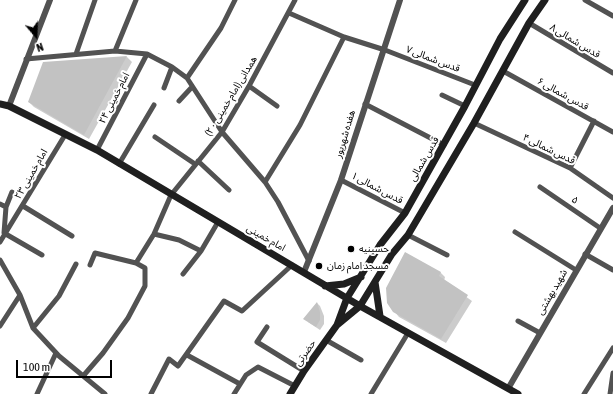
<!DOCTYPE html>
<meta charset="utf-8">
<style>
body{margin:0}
#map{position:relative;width:613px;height:394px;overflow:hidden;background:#fff;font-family:"Asap Condensed",sans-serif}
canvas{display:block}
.north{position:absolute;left:16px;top:16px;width:40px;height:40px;-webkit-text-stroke:3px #fff;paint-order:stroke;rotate:161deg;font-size:11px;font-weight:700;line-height:16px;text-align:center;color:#000}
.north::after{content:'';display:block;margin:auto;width:14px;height:18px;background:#000;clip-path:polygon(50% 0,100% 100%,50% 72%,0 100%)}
.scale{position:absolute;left:16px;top:360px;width:96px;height:18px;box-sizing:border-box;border:2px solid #000;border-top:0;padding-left:5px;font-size:12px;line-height:14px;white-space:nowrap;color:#000;-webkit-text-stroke:3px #fff;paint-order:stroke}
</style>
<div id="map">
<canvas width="613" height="394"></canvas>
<div class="north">N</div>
<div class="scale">100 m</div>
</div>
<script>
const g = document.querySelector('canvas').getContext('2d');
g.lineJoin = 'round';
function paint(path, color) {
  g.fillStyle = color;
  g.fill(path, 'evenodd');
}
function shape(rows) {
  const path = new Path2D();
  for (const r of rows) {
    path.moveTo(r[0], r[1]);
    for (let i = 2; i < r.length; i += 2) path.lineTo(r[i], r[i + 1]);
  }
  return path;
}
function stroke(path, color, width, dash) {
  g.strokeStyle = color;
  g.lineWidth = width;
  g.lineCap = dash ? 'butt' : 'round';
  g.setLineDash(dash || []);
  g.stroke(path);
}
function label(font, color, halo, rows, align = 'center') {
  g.font = font + ' "Asap Condensed","Noto Sans Arabic",sans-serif';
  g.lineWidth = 4;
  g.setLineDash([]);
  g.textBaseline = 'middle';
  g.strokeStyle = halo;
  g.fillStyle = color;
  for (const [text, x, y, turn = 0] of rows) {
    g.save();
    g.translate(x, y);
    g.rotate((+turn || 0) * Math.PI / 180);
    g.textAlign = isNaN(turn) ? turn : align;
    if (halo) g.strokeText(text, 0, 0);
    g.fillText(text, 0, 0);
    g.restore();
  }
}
const shadow = shape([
 [127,57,132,62,89,139,34,107,29,102,44,63],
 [440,272,445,277,444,281,472,301,446,343,399,317,394,311],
 [317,303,320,306,324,316,324,324,320,330,308,322]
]);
const building = shape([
 [127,56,84,135,28,102,43,62],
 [405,252,441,272,439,276,468,295,441,339,393,312,387,303,386,288],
 [317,302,320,312,320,320,316,327,303,319]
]);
const minor = shape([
 [585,0,613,16],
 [289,13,344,37,385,50,475,85],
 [529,23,613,73],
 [115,51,136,0],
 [76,54,95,0],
 [26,59,115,51,147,54,172,67,187,78,222,132,265,182,278,202,309,261],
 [503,71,613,132],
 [187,78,221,28,235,0],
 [249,86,277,106],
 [164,88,172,67],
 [442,95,465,106],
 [179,101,192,87],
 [365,104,444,145],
 [474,123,570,168,613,198],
 [155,137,195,164],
 [97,150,147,54],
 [198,161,229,190],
 [119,164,154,105],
 [570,168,594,121],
 [341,180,405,213],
 [265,182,300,125,344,37],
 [540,187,600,228],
 [12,192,6,207,4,233,42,255],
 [0,204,6,207],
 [23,206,72,236],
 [515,232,576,270],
 [154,234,179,240,201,251],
 [408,235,447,255],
 [0,242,65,135],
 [585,254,613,270],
 [0,260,20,295,33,328,59,356,105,394],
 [90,265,95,253,136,263],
 [183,274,201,251,218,222],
 [518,321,540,333],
 [0,326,20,295],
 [267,327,257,342,304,371],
 [33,328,59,296,76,264],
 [326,340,361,360],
 [187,355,240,384],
 [84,375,103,353,128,318,145,286,145,268,136,263,154,234,171,195,222,132,249,86,295,0],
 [37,394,56,353],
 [151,394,169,359,178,366,224,301,242,311,292,265],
 [234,394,246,375,258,367,295,386],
 [371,394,408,333],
 [584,394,613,348],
 [610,394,613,373]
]);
const tertiary = shape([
 [9,106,50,0],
 [304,272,341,180,400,0],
 [509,387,613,208]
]);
const secondary = shape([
 [0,104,9,106,97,150,360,306,518,394],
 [375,282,380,316],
 [325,286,344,284,361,277],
 [337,325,347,298,380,245,405,213,465,106,500,39,525,0],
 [290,394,304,371,337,325,360,306,392,254,408,235,474,123,529,23,545,0]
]);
const markers = [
 [351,249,4,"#000"],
 [319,266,4,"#000"]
];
const streetNames = [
 ["قدس شمالی ۸",575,41,31],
 ["۷ قدس شمالی",433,59,21],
 ["قدس شمالی ۶",563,94,29],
 ["همدانی (امام خمینی ۲۰)",231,96,-59],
 ["امام خمینی ۲۴",114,98,-63],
 ["هفده شهریور",345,134,-73],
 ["قدس شمالی ۴",549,149,26],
 ["قدس شمالی",424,159,-60],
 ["امام خمینی ۲۳",31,174,-60],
 ["قدس شمالی ۱",377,188,28],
 ["۵",575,200,35],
 ["امام خمینی",266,238,30],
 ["شهید بهشتی",552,292,-60],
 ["حضرتی",305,353,-55]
];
const poiNames = [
 ["حسینیه",359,249],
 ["مسجد امام زمان",327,266]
];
paint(shadow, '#0003');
paint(building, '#c2c2c2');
stroke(minor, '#525252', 5);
stroke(tertiary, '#525252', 6);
stroke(secondary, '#1f1f1f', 7);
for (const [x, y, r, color] of markers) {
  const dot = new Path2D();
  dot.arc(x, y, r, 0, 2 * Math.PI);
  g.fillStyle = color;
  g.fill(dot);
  stroke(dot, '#fff', 1.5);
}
label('10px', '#000', '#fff', streetNames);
label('10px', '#000', '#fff', poiNames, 'left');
</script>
